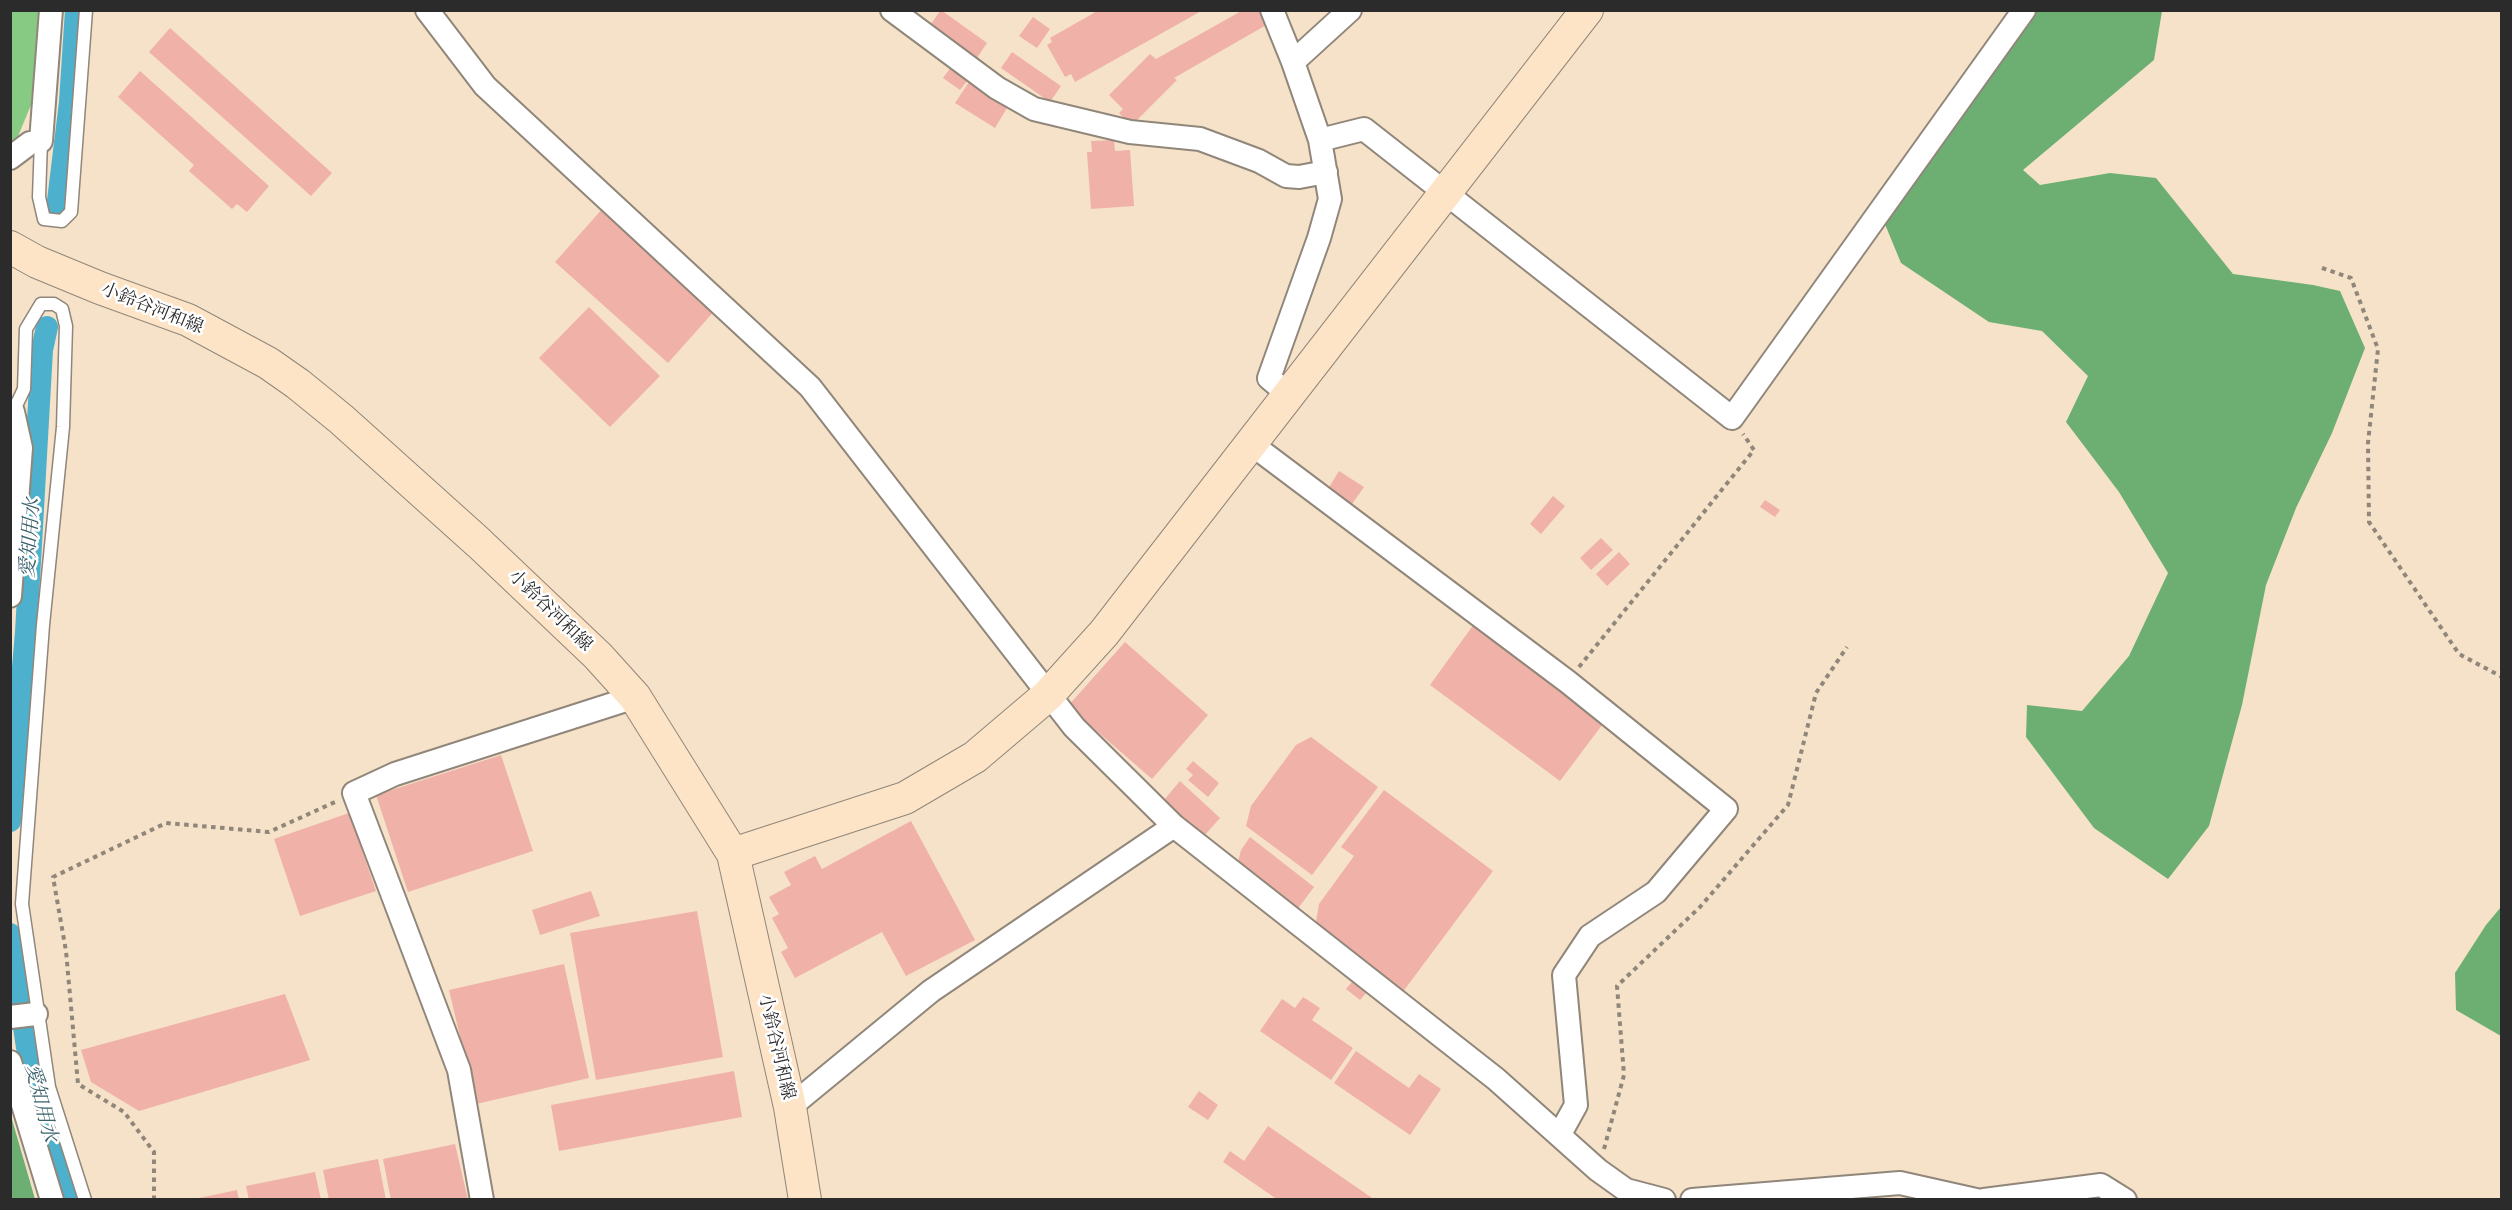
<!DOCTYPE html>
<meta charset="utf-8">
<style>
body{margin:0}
#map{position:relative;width:2512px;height:1210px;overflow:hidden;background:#f5e2c9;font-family:"IM FELL French Canon",serif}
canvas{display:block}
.frame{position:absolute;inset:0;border:12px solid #2b2b2b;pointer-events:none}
</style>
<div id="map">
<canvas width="2512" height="1210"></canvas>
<div class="frame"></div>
</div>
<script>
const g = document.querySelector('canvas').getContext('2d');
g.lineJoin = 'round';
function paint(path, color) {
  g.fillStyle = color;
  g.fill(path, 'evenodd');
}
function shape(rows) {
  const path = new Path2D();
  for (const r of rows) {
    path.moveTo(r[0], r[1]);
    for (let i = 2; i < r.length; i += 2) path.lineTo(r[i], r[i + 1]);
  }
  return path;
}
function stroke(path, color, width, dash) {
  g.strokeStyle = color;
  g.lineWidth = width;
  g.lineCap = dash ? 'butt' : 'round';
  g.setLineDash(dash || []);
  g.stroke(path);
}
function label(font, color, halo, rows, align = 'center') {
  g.font = font + ' "IM FELL French Canon","Noto Serif JP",serif';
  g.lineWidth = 5;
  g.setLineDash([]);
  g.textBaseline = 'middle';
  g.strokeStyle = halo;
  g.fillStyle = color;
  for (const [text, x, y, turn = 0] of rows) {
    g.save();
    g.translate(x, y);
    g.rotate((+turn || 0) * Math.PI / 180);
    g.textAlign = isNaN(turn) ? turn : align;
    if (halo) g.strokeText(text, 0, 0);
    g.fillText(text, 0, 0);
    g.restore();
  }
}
const green = shape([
 [11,11,40,11,31,105,16,141,11,142]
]);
const forest = shape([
 [2036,11,2162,11,2154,60,2023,170,2040,185,2110,173,2156,178,2233,274,2313,285,2340,291,2365,348,2332,433,2296,508,2266,585,2242,705,2209,826,2168,879,2094,828,2026,737,2027,705,2082,711,2129,656,2168,573,2119,492,2066,422,2088,376,2042,331,1989,322,1901,263,1882,217],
 [2501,907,2501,1036,2456,1010,2455,973,2486,925],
 [10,1116,11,1116,35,1199,11,1199]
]);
const canal = shape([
 [57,209,70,102,76,10],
 [10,821,26,632,42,350,47,327],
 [10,934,33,1087,68,1200]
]);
const building = shape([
 [941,10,987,43,977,58,930,25],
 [1099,10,1203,10,1075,82,1071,74,1065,77,1047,45,1052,42,1050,38],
 [1243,10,1260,10,1268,24,1174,78,1177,80,1135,122,1132,119,1128,122,1119,113,1123,109,1109,95,1150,54,1156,59],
 [1033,17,1050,29,1037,48,1019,36],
 [170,28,332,173,311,196,149,52],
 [1012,52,1061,86,1050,102,1001,68],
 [954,63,971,76,960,90,943,78],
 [140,71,269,186,247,212,237,204,232,209,189,171,194,165,118,97],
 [971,79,1010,103,995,128,955,103],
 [1114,140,1115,151,1130,150,1134,206,1091,209,1087,152,1092,152,1091,141],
 [604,207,717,308,668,363,555,262],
 [589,307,660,376,610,427,539,358],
 [1339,471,1364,487,1352,504,1328,489],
 [1553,496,1565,506,1541,534,1530,524],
 [1765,500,1780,510,1775,517,1760,507],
 [1601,538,1613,550,1591,570,1580,558],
 [1619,552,1630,564,1607,586,1596,574],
 [1474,624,1605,721,1560,781,1430,685],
 [1125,642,1208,715,1152,779,1068,706],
 [1311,737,1378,787,1312,875,1246,826,1251,806,1296,745],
 [501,755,533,851,408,892,376,795],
 [1193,761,1219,783,1208,797,1188,780,1193,775,1186,769],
 [1180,781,1220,818,1204,836,1164,800],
 [1384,790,1493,871,1402,993,1315,928,1319,904,1354,856,1341,847],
 [349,813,376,891,300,916,274,839],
 [911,821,975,940,906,976,882,932,795,978,781,952,788,948,772,918,779,914,769,897,791,885,784,872,815,856,822,869],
 [1250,837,1314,887,1296,911,1237,866,1241,850],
 [591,891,600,916,540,935,532,910],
 [697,911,723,1057,596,1080,570,933],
 [564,964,589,1078,476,1104,449,990],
 [1352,982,1366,993,1360,1000,1346,989],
 [285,994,310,1060,139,1111,91,1082,81,1050],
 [1303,997,1320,1008,1312,1020,1353,1048,1331,1080,1260,1031,1282,999,1295,1008],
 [1356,1051,1409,1088,1419,1074,1441,1089,1410,1135,1334,1083],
 [734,1071,742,1117,559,1151,551,1105],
 [1199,1091,1218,1105,1208,1120,1188,1107],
 [1268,1126,1375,1200,1278,1200,1223,1162,1230,1151,1244,1161],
 [455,1144,468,1200,391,1200,383,1159],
 [378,1159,386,1200,329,1200,323,1170],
 [315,1172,321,1200,249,1200,246,1186],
 [237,1190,239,1200,199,1200,199,1198]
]);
const path = shape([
 [2322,268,2351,278,2378,349,2368,443,2369,522,2459,654,2502,677],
 [1579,667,1754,450,1743,434],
 [1604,1149,1624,1075,1617,986,1700,907,1788,805,1816,693,1847,647],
 [154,1200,154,1152,124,1112,78,1084,66,951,53,877,166,823,269,832,335,802]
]);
const lane = shape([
 [41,141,39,197,44,219,62,221,71,212,86,10],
 [13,412,24,389,26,329,41,304,54,304,62,309,66,326,63,427,43,625,22,904,49,1087,85,1200]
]);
const street = shape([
 [427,10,485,86,810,387,1074,727,1174,826,1496,1079,1598,1170,1626,1190,1664,1200],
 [892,10,997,88,1034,109,1130,132,1200,139,1259,161,1286,176,1299,177,1326,172],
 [1272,10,1293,62,1320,140,1330,199,1319,238,1269,378,1288,394],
 [1293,62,1350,10],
 [1320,140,1364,129,1732,418,2024,10],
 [10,158,30,143,41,141,51,10],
 [10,410,13,412,21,448,10,596],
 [1250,443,1568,682,1726,809,1656,892,1590,936,1564,975,1576,1105,1560,1134],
 [10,1017,36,1014],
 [10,1062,52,1200],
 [790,1107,931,991,1174,826],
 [482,1200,459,1070,354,793,395,774,635,697],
 [1692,1200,1900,1183,1976,1200],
 [1984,1200,2101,1185,2125,1200]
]);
const secondary = shape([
 [10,247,37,262,100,288,188,320,268,363,298,384,341,419,479,543,598,656,635,697,733,854,790,1107,805,1200],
 [733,854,905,798,975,757,1048,695,1104,633,1587,10]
]);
const streetNames = [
 ["小鈴谷河和線",152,309,22],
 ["小鈴谷河和線",550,611,44],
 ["小鈴谷河和線",776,1047,77]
];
const waterNames = [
 ["愛知用水",31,538,-86],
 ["愛知用水",40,1103,76]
];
paint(green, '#87ca84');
paint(forest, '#6dae72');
stroke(canal, '#4db0cc', 22);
paint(building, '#f0b1a9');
stroke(lane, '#90867a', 15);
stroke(street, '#90867a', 26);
stroke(secondary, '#90867a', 34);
stroke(path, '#90867a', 4, [4.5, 4.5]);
stroke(lane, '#fff', 12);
stroke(street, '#fff', 22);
stroke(secondary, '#fee4c6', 32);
label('18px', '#2b2b2b', '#fff', streetNames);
label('italic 20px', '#39606b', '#fff', waterNames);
</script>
